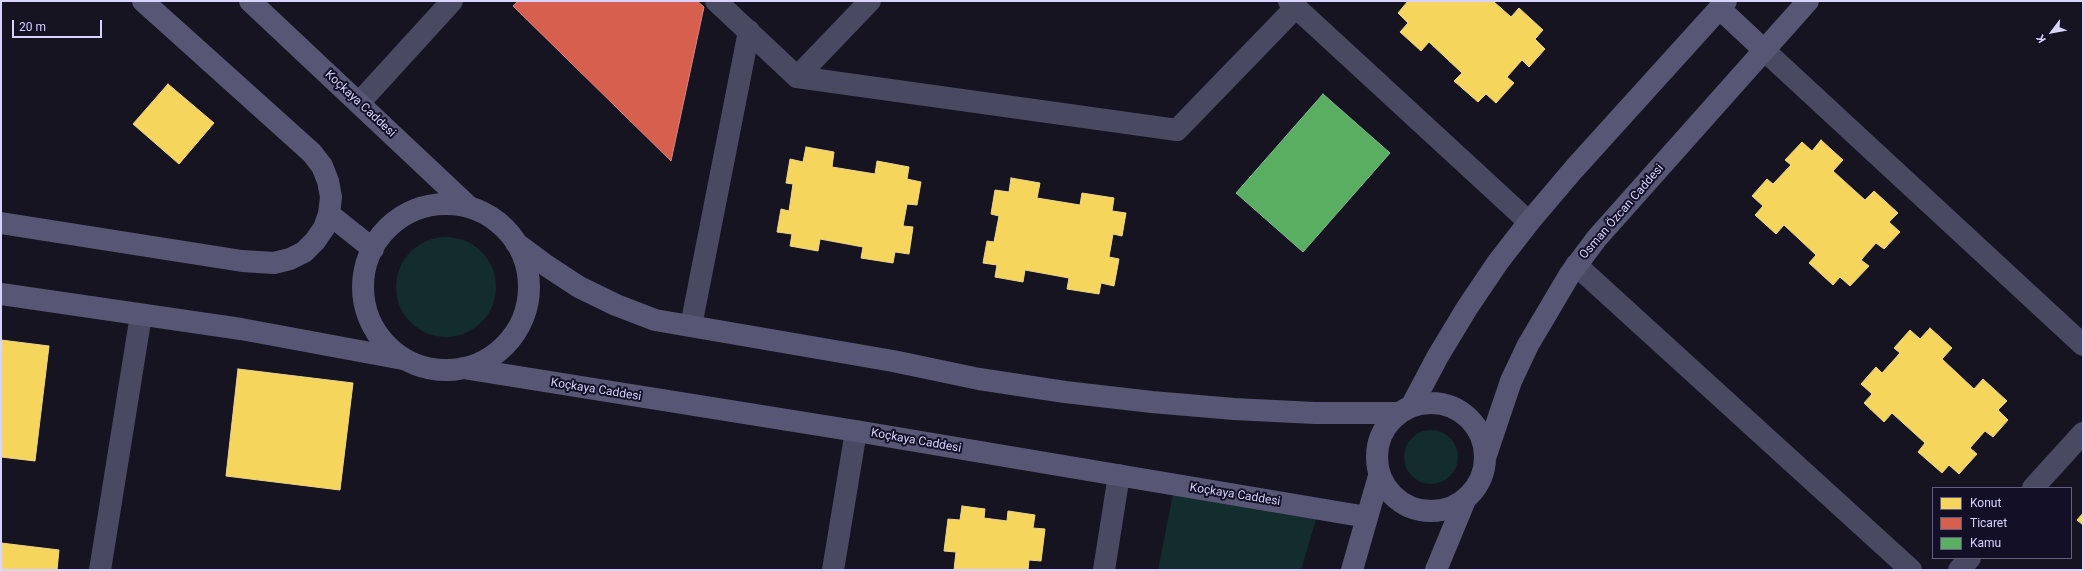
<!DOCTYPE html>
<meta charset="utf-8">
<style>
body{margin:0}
#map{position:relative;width:2084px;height:571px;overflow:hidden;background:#161421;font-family:Roboto,sans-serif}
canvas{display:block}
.frame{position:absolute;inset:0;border:2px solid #d9d4ff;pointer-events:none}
.legend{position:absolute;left:1932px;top:487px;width:140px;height:72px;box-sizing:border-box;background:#130f26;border:1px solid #625e7d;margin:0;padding:5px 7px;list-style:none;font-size:12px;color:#d9d4ff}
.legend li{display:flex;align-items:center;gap:8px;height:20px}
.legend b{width:20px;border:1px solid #625e7d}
.north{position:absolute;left:2032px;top:12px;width:40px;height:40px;-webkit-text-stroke:3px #130f26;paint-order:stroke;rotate:238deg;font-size:11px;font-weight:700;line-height:16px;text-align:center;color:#d9d4ff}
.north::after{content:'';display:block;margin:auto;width:14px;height:18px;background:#d9d4ff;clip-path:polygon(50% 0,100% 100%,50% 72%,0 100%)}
.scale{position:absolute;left:12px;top:20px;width:90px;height:18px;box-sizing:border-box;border:2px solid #d9d4ff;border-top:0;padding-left:5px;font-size:12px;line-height:14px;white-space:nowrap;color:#d9d4ff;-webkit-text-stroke:3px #130f26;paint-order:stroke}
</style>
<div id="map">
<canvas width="2084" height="571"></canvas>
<div class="frame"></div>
<ul class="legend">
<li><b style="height:11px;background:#f6d55c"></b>Konut</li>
<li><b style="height:11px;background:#d6604d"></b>Ticaret</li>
<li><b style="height:11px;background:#5aae61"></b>Kamu</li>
</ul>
<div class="north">K</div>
<div class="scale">20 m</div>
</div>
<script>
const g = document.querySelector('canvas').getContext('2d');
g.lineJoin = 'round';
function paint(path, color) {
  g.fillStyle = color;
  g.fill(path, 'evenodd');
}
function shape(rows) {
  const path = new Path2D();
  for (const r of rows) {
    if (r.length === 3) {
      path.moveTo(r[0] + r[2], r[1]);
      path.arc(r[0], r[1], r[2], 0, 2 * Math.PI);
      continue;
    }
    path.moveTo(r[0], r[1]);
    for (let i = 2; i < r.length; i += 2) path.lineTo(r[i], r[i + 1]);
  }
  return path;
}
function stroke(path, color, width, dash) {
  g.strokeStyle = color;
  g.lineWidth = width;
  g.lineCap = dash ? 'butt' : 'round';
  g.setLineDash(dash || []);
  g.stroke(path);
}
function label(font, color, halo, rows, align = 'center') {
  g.font = font + ' Roboto,sans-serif';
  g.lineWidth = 4;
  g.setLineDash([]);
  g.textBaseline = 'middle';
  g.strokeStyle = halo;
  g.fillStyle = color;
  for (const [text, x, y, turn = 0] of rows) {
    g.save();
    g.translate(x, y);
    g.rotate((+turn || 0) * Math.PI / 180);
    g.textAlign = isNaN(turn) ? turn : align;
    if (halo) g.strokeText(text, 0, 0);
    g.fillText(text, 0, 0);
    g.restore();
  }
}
const green = shape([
 [446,287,50],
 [1431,457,27],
 [1176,479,1321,503,1301,570,1158,570]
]);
const homes = shape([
 [1408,1,1493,1,1511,17,1519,8,1543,30,1535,39,1545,49,1529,67,1522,60,1507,77,1514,83,1496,103,1486,94,1478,102,1454,81,1462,73,1429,42,1421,51,1400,32,1408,23,1398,13,1408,1],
 [168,84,214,123,179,164,133,124,168,84],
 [1821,140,1843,160,1833,171,1865,200,1874,191,1898,213,1889,222,1900,232,1884,249,1876,243,1861,260,1869,266,1850,286,1840,277,1833,285,1809,263,1816,255,1784,225,1776,234,1755,215,1763,206,1752,196,1767,179,1773,184,1791,165,1785,160,1802,142,1812,151,1821,140],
 [806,147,834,152,832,167,875,174,877,161,909,167,907,179,921,182,917,205,907,204,903,226,913,227,909,254,895,252,893,263,861,258,863,247,820,239,818,251,790,246,792,234,777,232,781,209,789,211,793,184,786,183,790,159,803,162,806,147],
 [1011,178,1040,183,1037,198,1080,205,1082,193,1114,198,1112,211,1126,213,1122,236,1113,234,1109,257,1119,259,1114,286,1101,283,1099,294,1067,289,1069,278,1025,270,1023,282,995,277,997,265,983,263,987,241,994,242,999,216,991,214,995,190,1009,192,1011,178],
 [1930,328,1952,348,1942,359,1974,389,1983,379,2007,401,1998,410,2008,420,1993,437,1985,431,1970,448,1977,454,1959,474,1949,465,1942,473,1918,452,1925,443,1892,413,1884,422,1864,403,1872,394,1861,384,1876,367,1882,373,1900,353,1894,348,1910,330,1920,339,1930,328],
 [1,340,49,346,35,461,1,457,1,340],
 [238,369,353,383,340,490,226,476,238,369],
 [962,506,985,509,984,518,1007,521,1008,511,1035,515,1033,528,1045,529,1041,561,1029,560,1028,570,954,570,956,552,944,551,948,519,960,520,962,506],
 [2083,513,2083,525,2077,520,2083,513],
 [1,543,59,550,57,570,1,570,1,543]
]);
const shops = shape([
 [518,1,697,1,704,7,671,161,513,6,518,1]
]);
const public = shape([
 [1323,94,1390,153,1303,252,1236,193,1323,94]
]);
const street = shape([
 [716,1,797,77,870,1],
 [1289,1,1529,222],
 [1764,50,2083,345],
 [797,77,1177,130,1296,7],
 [359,103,452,1],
 [1576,265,1911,570],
 [691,326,749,31],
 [2033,488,2083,433],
 [100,570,141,315],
 [833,570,856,431],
 [1104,570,1119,475],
 [1959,570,1970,558]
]);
const secondary = shape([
 [250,1,469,207],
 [1719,8,1764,50],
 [446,287,83],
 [329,214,373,249],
 [1,223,242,261,274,263,290,259,304,252,315,241,324,228,329,214,331,197,328,181,322,166,312,153,143,1],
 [516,243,547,266,579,287,616,305,655,320,893,361,979,379,1065,392,1152,402,1234,409,1315,413,1397,413],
 [1,294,241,329,403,359],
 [463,368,856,431,1367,517],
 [1431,457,54],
 [1412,405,1438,356,1467,308,1498,262,1529,222,1574,169,1726,1],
 [1486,455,1511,381,1528,345,1570,274,1597,238,1808,1],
 [1352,570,1379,476],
 [1436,570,1465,500]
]);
const streetNames = [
 ["Koçkaya Caddesi",360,104,43],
 ["Osman Özcan Caddesi",1622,212,-49],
 ["Koçkaya Caddesi",596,390,9],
 ["Koçkaya Caddesi",916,441,10],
 ["Koçkaya Caddesi",1235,495,9]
];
paint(green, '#132c2d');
paint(homes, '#f6d55c');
stroke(homes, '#edd58d', 1);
paint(shops, '#d6604d');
stroke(shops, '#d78382', 1);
paint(public, '#5aae61');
stroke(public, '#80b990', 1);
stroke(street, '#4a4962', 22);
stroke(secondary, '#575674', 22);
label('12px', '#d9d4ff', '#130f26', streetNames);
</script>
